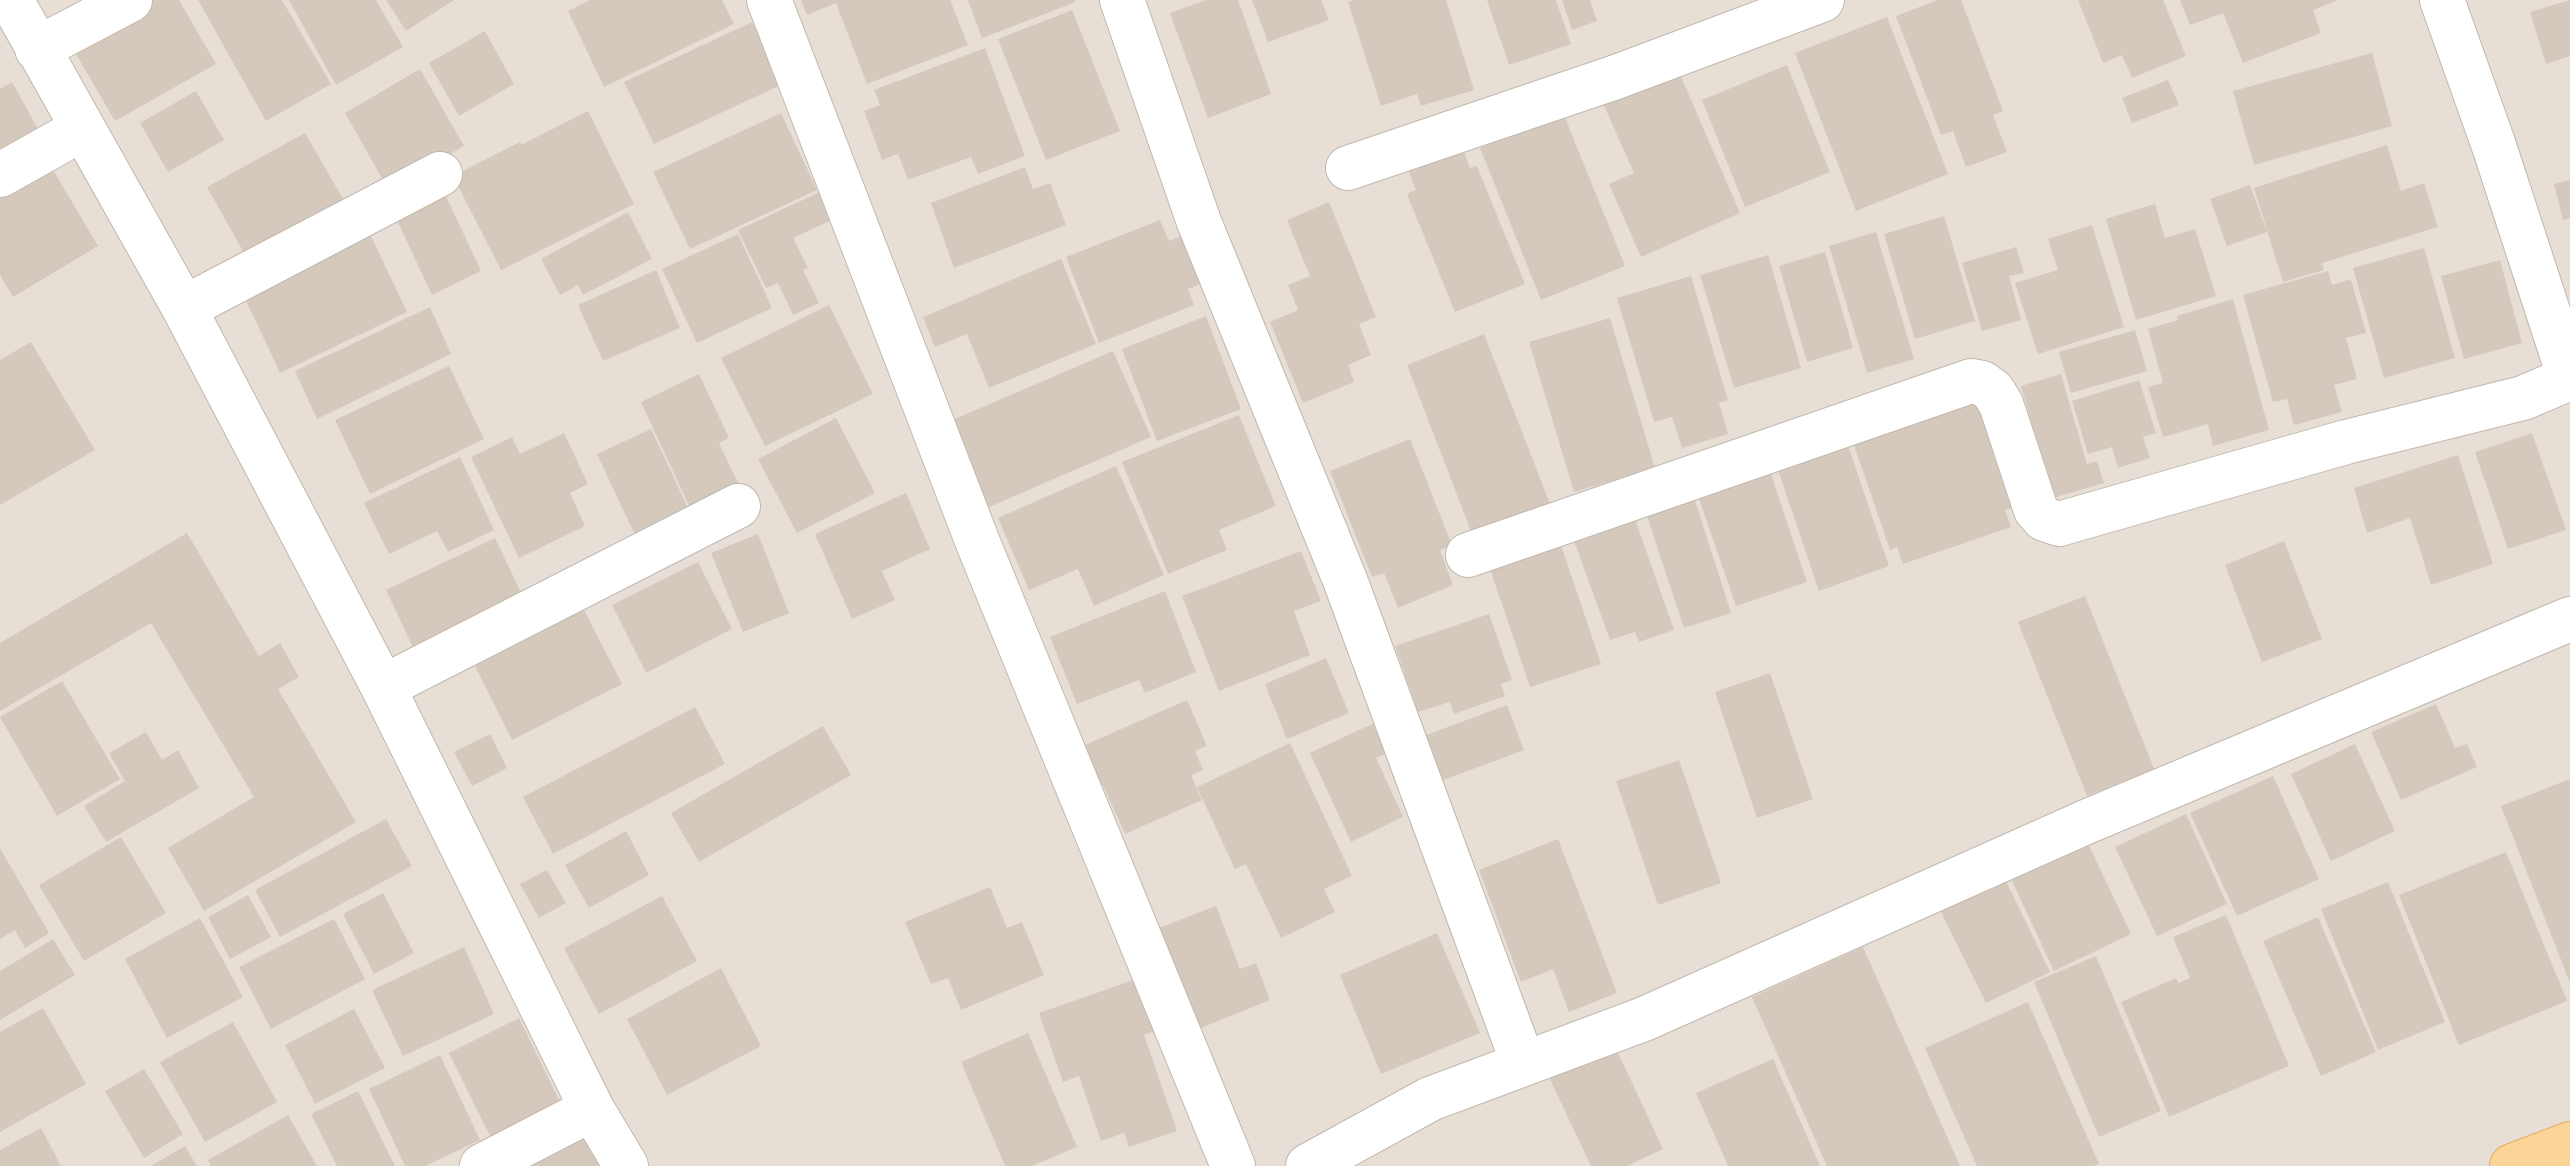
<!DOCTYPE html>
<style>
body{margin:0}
canvas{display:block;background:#f3eee7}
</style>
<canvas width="2570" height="1166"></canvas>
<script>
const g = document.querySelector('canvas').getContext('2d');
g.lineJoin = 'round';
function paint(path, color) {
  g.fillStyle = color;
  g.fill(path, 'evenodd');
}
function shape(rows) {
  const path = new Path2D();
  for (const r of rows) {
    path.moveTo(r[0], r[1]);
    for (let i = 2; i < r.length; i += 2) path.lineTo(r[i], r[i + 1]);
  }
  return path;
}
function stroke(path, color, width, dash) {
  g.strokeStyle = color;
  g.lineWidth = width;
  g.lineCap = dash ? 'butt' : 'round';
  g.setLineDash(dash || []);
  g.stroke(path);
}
const residential = shape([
 [0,0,2570,0,2570,1166,0,1166]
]);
const building = shape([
 [144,0,179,0,216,64,115,121,69,42],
 [198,0,282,0,331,84,266,121],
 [289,0,376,0,403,47,336,85],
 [386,0,454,0,406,31],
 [590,0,722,0,734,24,604,87,568,11],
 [801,0,950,0,968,45,867,84,836,3,807,15],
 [968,0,1075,0,1076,2,982,38],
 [1206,0,1238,0,1271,94,1208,118,1170,13],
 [1252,0,1321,0,1329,20,1268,42],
 [1354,0,1446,0,1474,90,1421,106,1417,94,1381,106,1348,2],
 [1487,0,1556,0,1571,44,1509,65],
 [1562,0,1590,0,1597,21,1572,30],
 [1938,0,1961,0,2003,111,1993,115,2007,152,1966,167,1953,131,1941,135,1896,16],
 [2078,0,2163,0,2186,56,2132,78,2122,55,2103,63],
 [2180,0,2338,0,2313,10,2321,33,2243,63,2223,13,2190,25],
 [2570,0,2570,56,2546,64,2530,12],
 [1072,10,1120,131,1046,160,998,39],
 [1887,17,1948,174,1856,211,1795,53],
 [752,22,781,85,654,144,624,82],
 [485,31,514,84,459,116,429,63],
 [985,48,1025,156,978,174,971,157,908,180,898,154,882,160,864,111,880,105,874,90],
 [2372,53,2392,126,2254,165,2233,91],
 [1673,58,1740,213,1641,257,1609,184,1634,173,1598,92],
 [1787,65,1830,172,1745,207,1702,100],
 [420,69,464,146,388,189,345,113],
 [2168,80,2179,105,2132,123,2122,98],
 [12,82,42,136,0,160,0,89],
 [196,91,224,140,168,172,140,123],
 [588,111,634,204,501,270,453,176,520,142,521,145],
 [781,113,817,190,690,249,653,172],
 [1564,115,1625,266,1541,300,1480,148],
 [305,133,346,204,248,260,207,187],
 [2387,145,2401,191,2424,183,2438,227,2322,263,2324,270,2283,282,2254,188],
 [1463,150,1470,168,1477,166,1525,284,1455,312,1407,194,1416,190,1409,172],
 [49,163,98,246,13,297,0,275,0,191],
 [1025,167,1033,189,1050,183,1066,225,954,268,931,203],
 [2570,180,2570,218,2563,220,2554,184],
 [2250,185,2267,232,2227,246,2210,199],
 [822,191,834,219,793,238,808,268,803,270,819,303,793,315,778,283,766,288,738,230],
 [444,192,481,271,432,295,395,216],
 [1329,202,1376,317,1359,324,1371,355,1348,365,1354,382,1303,403,1270,322,1298,310,1288,285,1310,276,1287,220],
 [2155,204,2165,238,2195,229,2216,296,2136,320,2106,219],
 [628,212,652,259,583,295,578,285,560,295,541,259],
 [1944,216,1975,321,1915,339,1884,234],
 [1160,220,1169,241,1181,236,1200,284,1188,289,1194,305,1099,343,1066,257],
 [2092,225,2124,327,2038,354,2015,283,2058,270,2048,239],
 [1876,232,1914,359,1867,373,1829,246],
 [370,234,407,312,280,373,243,294],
 [738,234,772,308,697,343,662,269],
 [2016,247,2024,273,2009,276,2021,320,1982,331,1962,263],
 [2424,248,2455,358,2384,378,2353,268],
 [1825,252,1853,348,1807,362,1779,266],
 [1768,255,1801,368,1734,388,1700,275],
 [1061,259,1096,344,989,388,967,334,935,347,923,317],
 [2500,260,2522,343,2464,359,2441,276],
 [656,270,680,328,603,361,578,305],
 [2328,271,2332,285,2351,279,2366,333,2346,338,2357,379,2334,385,2342,412,2294,425,2287,399,2273,402,2243,295],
 [1691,276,1728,400,1719,403,1728,434,1682,448,1672,417,1654,422,1617,298],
 [2233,299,2269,430,2213,446,2208,424,2163,437,2148,387,2163,383,2148,329,2178,320,2177,316],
 [829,305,873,394,765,446,721,358],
 [430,307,451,354,317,419,295,371],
 [1206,316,1241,409,1157,441,1122,349],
 [1610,318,1655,468,1574,492,1529,342],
 [2135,330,2147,371,2071,393,2059,352],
 [1484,334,1552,509,1474,539,1407,365],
 [31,342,95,450,0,505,0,360],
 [1113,351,1151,437,980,511,943,424],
 [449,366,484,439,370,494,335,420],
 [699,374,729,438,719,443,741,489,692,512,641,402],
 [2061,374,2087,464,2097,461,2104,483,2053,498,2021,386],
 [2139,380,2156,433,2143,437,2150,458,2118,468,2112,447,2088,454,2072,401],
 [1976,400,2012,508,2005,510,2011,527,1903,564,1897,547,1890,550,1853,442],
 [1239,415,1276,506,1219,530,1227,550,1168,574,1122,462],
 [836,418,875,493,797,533,758,459],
 [651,429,689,510,635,535,597,454],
 [564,433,588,484,570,493,585,526,519,558,471,457,512,437,520,454],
 [2532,433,2566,530,2508,549,2475,452],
 [1410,439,1452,545,1440,550,1453,585,1398,608,1384,573,1372,577,1330,471],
 [1846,440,1889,566,1819,591,1776,464],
 [2458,455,2493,564,2431,585,2410,518,2367,533,2354,488],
 [460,457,494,530,448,552,437,531,389,554,364,503],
 [1116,466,1164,575,1094,606,1078,569,1029,590,998,518],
 [1769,468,1807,582,1736,606,1697,493],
 [1690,485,1731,613,1684,628,1642,501],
 [906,493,930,549,882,571,895,600,852,619,815,534],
 [1630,505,1674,630,1639,642,1635,632,1610,640,1569,527],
 [187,533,259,656,280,643,299,677,278,689,356,822,204,911,168,848,254,797,151,623,0,711,0,643],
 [758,534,789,613,743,632,711,553],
 [1558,536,1601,664,1530,687,1487,560],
 [495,538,527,605,418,658,386,590],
 [2284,541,2322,639,2262,662,2225,565],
 [1301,551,1321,601,1294,611,1310,655,1219,691,1182,596],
 [698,562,732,629,646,673,612,605],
 [1165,591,1196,672,1145,693,1139,680,1077,704,1050,637],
 [2085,596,2154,769,2087,796,2018,622],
 [584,610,622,684,512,740,475,666],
 [1489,614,1512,680,1501,684,1505,696,1454,714,1450,702,1418,712,1395,646],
 [1326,658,1349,713,1287,739,1265,684],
 [1770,673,1813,799,1757,818,1715,692],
 [62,681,120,779,57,816,0,717],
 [1187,700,1207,746,1195,751,1203,770,1191,775,1202,800,1125,834,1103,785,1094,790,1076,749],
 [2436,704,2455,748,2467,744,2477,767,2401,800,2371,732],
 [1507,705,1524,750,1438,782,1421,737],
 [695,707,725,764,553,854,523,797],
 [1374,723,1388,753,1376,758,1403,817,1351,842,1310,753],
 [823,726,851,775,699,862,671,813],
 [146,732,162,760,178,750,199,788,106,842,84,806,125,781,109,753],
 [490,734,507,768,472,786,454,752],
 [1290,743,1352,876,1324,889,1335,912,1281,938,1246,864,1235,869,1197,787],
 [2355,744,2395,831,2331,861,2291,774],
 [1679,760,1721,883,1658,905,1616,781],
 [2273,776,2319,879,2237,916,2190,813],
 [2570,779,2570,983,2501,806],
 [2186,814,2227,904,2157,936,2115,847],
 [386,819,412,866,280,937,255,890],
 [2081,829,2131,934,2054,971,2005,866],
 [626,831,649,875,589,908,565,865],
 [121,837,166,913,84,961,39,885],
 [1558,839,1617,993,1569,1012,1553,969,1521,982,1479,870],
 [0,848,49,933,25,948,15,930,0,939],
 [2506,852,2567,1001,2459,1045,2399,895],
 [547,870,566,903,539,918,520,884],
 [2002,873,2050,972,1986,1003,1937,904],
 [2388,882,2445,1022,2378,1050,2321,909],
 [990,887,1007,928,1022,922,1044,975,961,1010,948,978,931,984,905,922],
 [383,893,414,953,374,974,343,914],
 [248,895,271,937,230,959,208,917],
 [662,896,697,961,599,1014,564,948],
 [1216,906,1240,969,1256,963,1270,1000,1191,1032,1151,931],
 [2226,915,2289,1066,2169,1117,2121,1002,2176,978,2178,983,2190,978,2173,937],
 [2318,917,2376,1052,2321,1076,2263,941],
 [200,918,243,997,167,1038,125,959],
 [334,919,365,979,271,1029,239,967],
 [1437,933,1480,1033,1381,1074,1340,975],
 [53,939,75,975,0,1020,0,971],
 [464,947,494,1014,403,1056,372,990],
 [1863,947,1960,1166,1827,1166,1752,997],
 [2096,956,2161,1111,2099,1137,2034,982],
 [721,968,761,1046,667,1095,627,1019],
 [1139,978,1156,1031,1144,1035,1177,1131,1129,1147,1124,1133,1101,1141,1079,1076,1063,1082,1039,1013],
 [2028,1002,2099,1164,2093,1166,1977,1166,1925,1048],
 [43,1008,86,1084,0,1132,0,1032],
 [354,1009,385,1068,315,1104,285,1045],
 [519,1018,562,1106,492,1140,449,1053],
 [233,1022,277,1102,205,1142,160,1062],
 [1028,1033,1077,1147,1032,1166,1005,1166,961,1062],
 [1612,1040,1663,1149,1627,1166,1591,1166,1546,1071],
 [440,1055,480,1140,425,1166,405,1166,369,1089],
 [1773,1059,1820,1166,1728,1166,1696,1093],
 [144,1069,183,1134,144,1158,105,1091],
 [358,1091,395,1166,337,1166,311,1114],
 [288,1115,317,1166,211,1166,208,1160],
 [579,1123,602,1166,532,1166,525,1153],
 [41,1128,61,1166,0,1166,0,1150],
 [185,1146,197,1166,151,1166]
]);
const street = shape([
 [11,0,184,308,383,687,592,1109,626,1166],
 [769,0,978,543,1233,1166],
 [1122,0,1199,222,1345,580,1523,1063],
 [2442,0,2494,146,2570,379],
 [37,49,130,0],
 [1348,168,1616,77,1822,0],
 [0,175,82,129],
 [184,308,440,174],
 [1468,555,1971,381,1982,383,1993,391,2001,404,2036,510,2044,519,2059,524,2346,442,2523,398,2570,378],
 [383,687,738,506],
 [482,1166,592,1109],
 [1308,1166,1430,1099,1644,1019,2086,822,2570,619]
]);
const primary = shape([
 [2512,1166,2570,1144]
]);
paint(residential, '#e7dfd6');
paint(building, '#d5c9bd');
stroke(street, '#c1b8ad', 46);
stroke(primary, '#e1af68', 46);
stroke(street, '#fff', 44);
stroke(primary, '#fbd498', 44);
</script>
